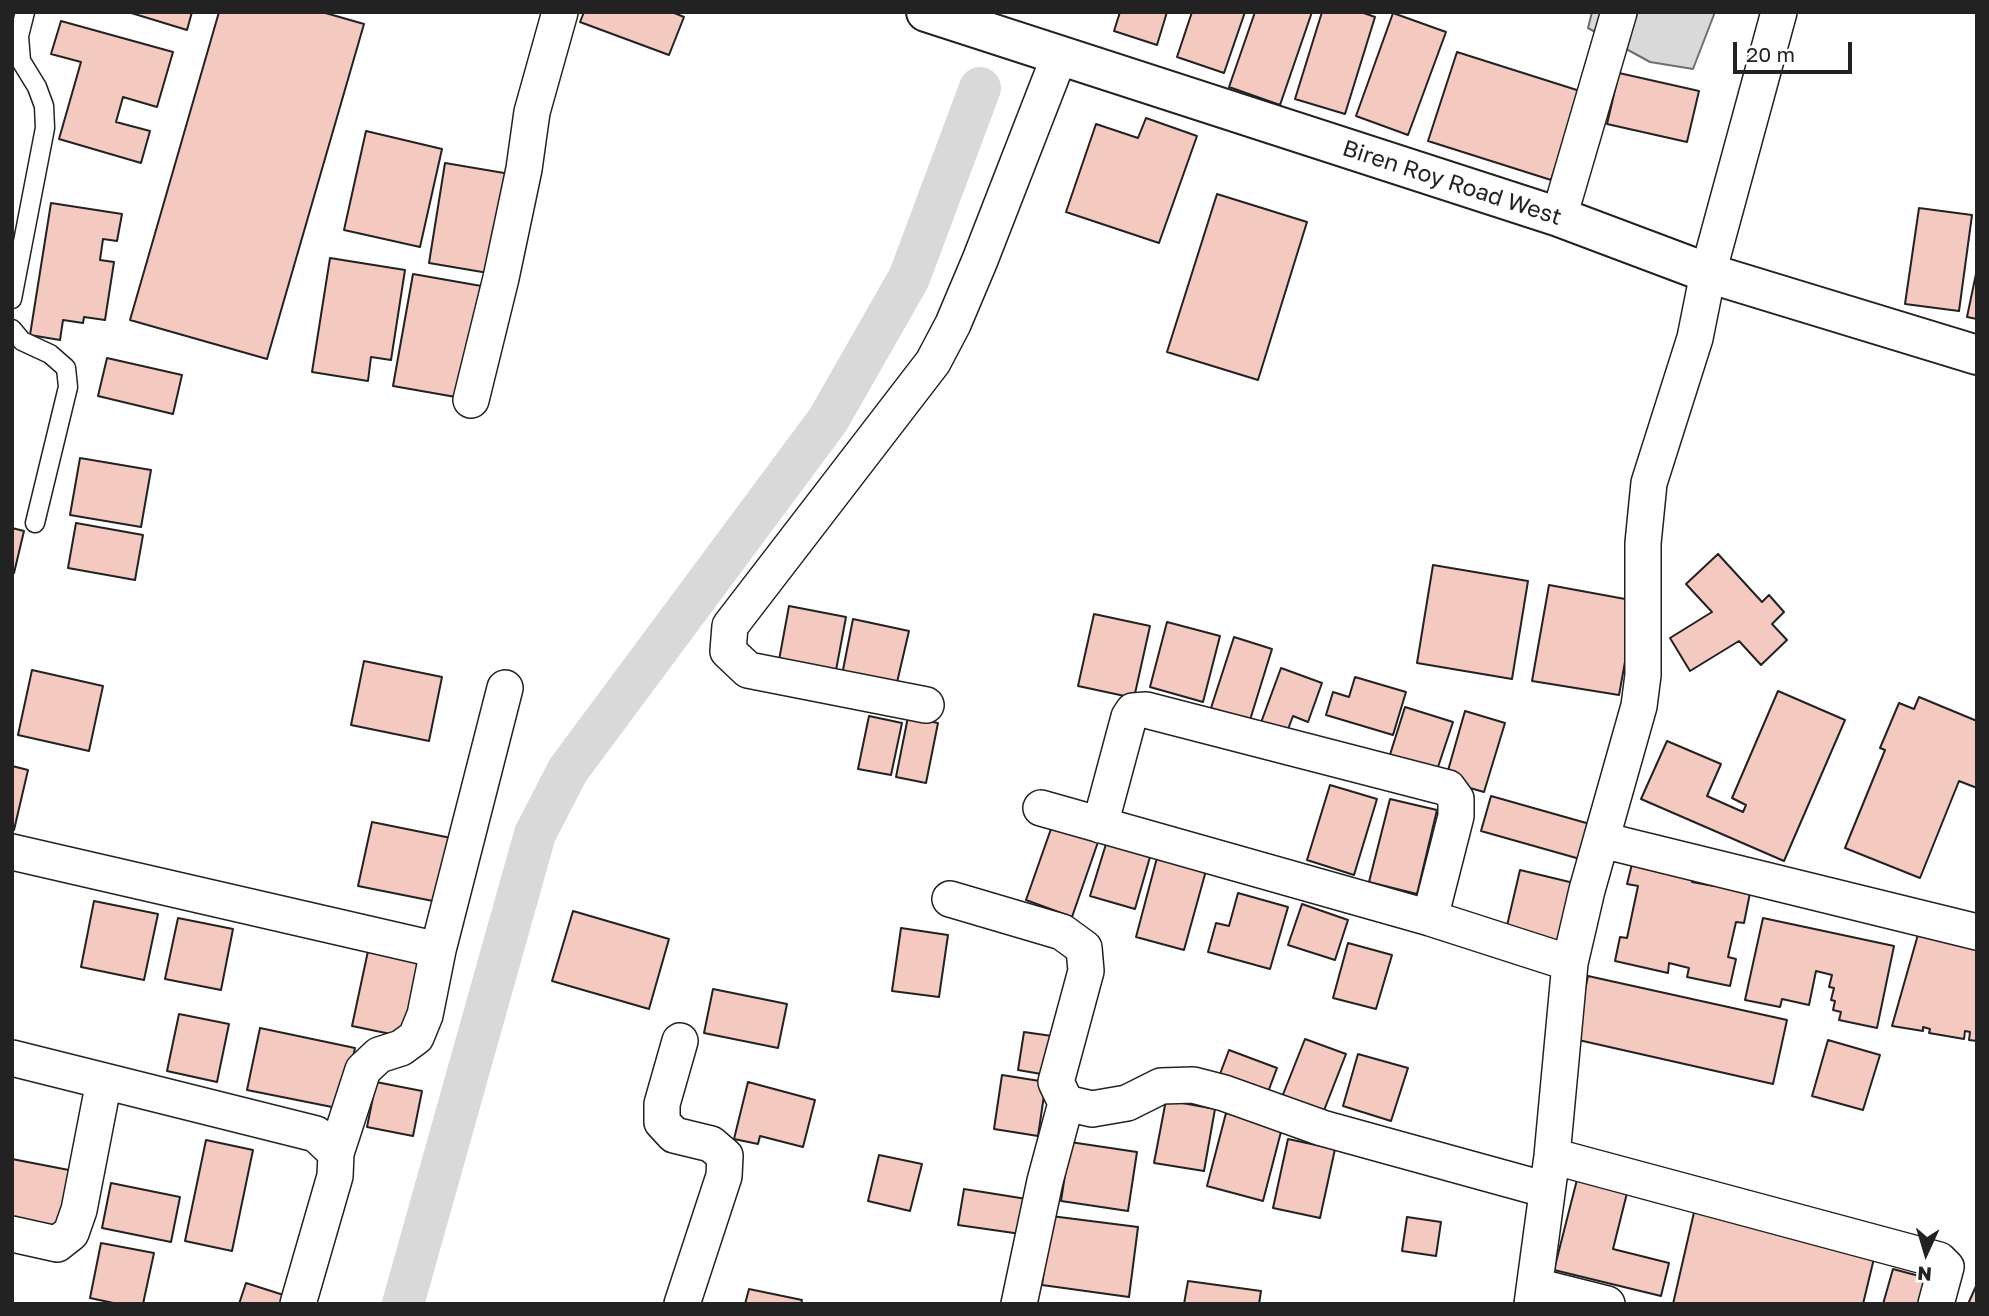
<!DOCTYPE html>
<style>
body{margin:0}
#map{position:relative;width:1989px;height:1316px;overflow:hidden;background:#fff;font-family:"Golos Text",sans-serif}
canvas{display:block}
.frame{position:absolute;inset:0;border:14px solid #222;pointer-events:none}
.north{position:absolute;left:1891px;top:1218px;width:70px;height:70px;-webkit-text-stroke:5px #fff;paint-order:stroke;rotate:184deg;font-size:19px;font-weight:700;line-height:28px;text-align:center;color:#222}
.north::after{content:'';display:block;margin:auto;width:24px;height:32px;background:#222;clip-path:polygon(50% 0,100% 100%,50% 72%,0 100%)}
.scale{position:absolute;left:1733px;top:42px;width:119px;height:32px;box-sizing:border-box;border:4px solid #222;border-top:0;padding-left:9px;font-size:21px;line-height:24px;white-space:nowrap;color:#222;-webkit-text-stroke:5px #fff;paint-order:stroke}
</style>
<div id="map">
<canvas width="1989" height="1316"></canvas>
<div class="frame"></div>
<div class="north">N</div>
<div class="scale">20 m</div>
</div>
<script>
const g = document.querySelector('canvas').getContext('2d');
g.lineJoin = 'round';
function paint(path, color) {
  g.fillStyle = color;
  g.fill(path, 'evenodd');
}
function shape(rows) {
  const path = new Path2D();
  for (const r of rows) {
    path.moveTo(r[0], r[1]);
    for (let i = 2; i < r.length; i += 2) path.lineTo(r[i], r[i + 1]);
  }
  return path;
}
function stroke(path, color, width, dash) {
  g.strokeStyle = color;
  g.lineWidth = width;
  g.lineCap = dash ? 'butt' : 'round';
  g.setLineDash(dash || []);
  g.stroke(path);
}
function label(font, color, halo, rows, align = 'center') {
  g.font = font + ' "Golos Text",sans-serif';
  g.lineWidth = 5;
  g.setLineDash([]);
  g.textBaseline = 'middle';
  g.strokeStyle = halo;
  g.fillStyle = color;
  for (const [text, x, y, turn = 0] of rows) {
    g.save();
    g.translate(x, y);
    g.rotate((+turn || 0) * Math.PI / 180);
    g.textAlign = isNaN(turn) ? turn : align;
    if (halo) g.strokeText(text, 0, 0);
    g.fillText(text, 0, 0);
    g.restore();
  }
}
const water = shape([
 [1592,12,1715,12,1693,69,1650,62,1588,28,1592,12]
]);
const canal = shape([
 [403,1304,535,834,568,770,828,420,909,278,980,88]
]);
const building = shape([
 [128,12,192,12,187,30,128,12],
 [219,12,322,12,364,24,267,359,130,320,219,12],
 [584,12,672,12,684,17,669,55,580,22,584,12],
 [1120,12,1167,12,1157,45,1114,31,1120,12],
 [1192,12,1245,12,1224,73,1177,57,1192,12],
 [1255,12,1312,12,1280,105,1229,87,1255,12],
 [1322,12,1361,12,1375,17,1345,114,1295,99,1322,12],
 [1393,13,1446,32,1408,135,1356,116,1393,13],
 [61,21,173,52,157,107,123,97,116,122,150,131,141,163,59,139,81,62,51,54,61,21],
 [1457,52,1580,91,1551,180,1428,141,1457,52],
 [1619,73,1699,91,1687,142,1607,124,1619,73],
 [1146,118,1197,136,1159,243,1066,212,1096,124,1138,138,1146,118],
 [366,131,442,149,420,247,344,230,366,131],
 [445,163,516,175,500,275,429,263,445,163],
 [1217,194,1307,222,1258,380,1167,352,1217,194],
 [51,203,122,214,117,241,103,239,100,260,114,262,105,320,84,317,83,323,63,320,60,340,30,335,51,203],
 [1919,208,1972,215,1959,311,1905,304,1919,208],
 [330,258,405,270,391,360,371,357,368,381,312,372,330,258],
 [1977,269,1977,319,1967,317,1977,269],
 [413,274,487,287,467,399,393,386,413,274],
 [107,358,182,375,173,414,98,396,107,358],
 [80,458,151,470,141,527,70,515,80,458],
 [76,523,143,535,135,580,68,568,76,523],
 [12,528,24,531,14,573,12,572,12,528],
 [1718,554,1762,602,1769,595,1784,612,1772,624,1787,640,1761,665,1739,641,1690,671,1670,638,1712,612,1686,584,1718,554],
 [1433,565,1528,581,1512,679,1417,663,1433,565],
 [1549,585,1636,601,1619,695,1532,681,1549,585],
 [789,606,846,617,834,681,777,671,789,606],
 [1094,614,1150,626,1134,698,1078,686,1094,614],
 [853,619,909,631,895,691,841,680,853,619],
 [1167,622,1220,636,1203,702,1150,687,1167,622],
 [1234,637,1272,649,1250,720,1211,708,1234,637],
 [364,661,442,677,429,741,351,725,364,661],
 [1281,668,1322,683,1308,722,1293,716,1285,737,1259,728,1281,668],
 [32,670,103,686,89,751,18,735,32,670],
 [1355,677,1406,692,1393,735,1326,715,1333,692,1349,697,1355,677],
 [1778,691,1845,720,1784,861,1641,799,1667,741,1721,764,1707,796,1743,812,1746,805,1732,798,1778,691],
 [1919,697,1977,721,1977,788,1959,781,1920,878,1845,848,1885,750,1880,748,1899,703,1914,709,1919,697],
 [1405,707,1453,722,1435,776,1388,761,1405,707],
 [1465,711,1505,723,1484,792,1445,781,1465,711],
 [869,716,902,723,891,775,858,769,869,716],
 [908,717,938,723,926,783,896,777,908,717],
 [12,766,28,770,14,830,12,830,12,766],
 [1330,785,1377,799,1354,875,1307,860,1330,785],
 [1491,796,1597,826,1587,861,1481,831,1491,796],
 [1390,799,1437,810,1417,894,1369,882,1390,799],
 [372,822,451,838,438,902,358,886,372,822],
 [1052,826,1098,842,1072,917,1026,900,1052,826],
 [1106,844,1150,857,1135,909,1090,896,1106,844],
 [1158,854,1207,867,1184,950,1136,937,1158,854],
 [1632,864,1693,877,1692,882,1714,886,1715,881,1751,888,1744,923,1736,922,1728,957,1736,959,1730,986,1687,977,1689,968,1669,963,1668,973,1615,961,1620,937,1627,938,1638,886,1627,884,1632,864],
 [1520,870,1578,884,1564,944,1506,930,1520,870],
 [1238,893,1288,907,1270,969,1208,952,1216,923,1229,926,1238,893],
 [94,901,158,914,144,980,81,967,94,901],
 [1302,904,1348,920,1335,960,1288,945,1302,904],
 [573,911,669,939,649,1009,552,981,573,911],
 [178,918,233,929,221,990,165,979,178,918],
 [1763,918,1894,946,1877,1028,1839,1020,1841,1012,1833,1010,1835,1001,1831,1000,1834,988,1829,987,1832,975,1816,971,1809,1005,1782,999,1780,1007,1745,1000,1763,918],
 [901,928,948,935,939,997,892,991,901,928],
 [1919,931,1977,947,1977,1041,1969,1040,1970,1032,1965,1031,1964,1039,1929,1033,1930,1029,1923,1027,1923,1031,1892,1026,1919,931],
 [1348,943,1392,955,1376,1009,1333,998,1348,943],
 [368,951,425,963,410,1038,352,1026,368,951],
 [1588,976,1787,1020,1773,1084,1574,1039,1588,976],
 [713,989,787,1004,778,1048,704,1033,713,989],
 [179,1014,229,1024,217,1082,167,1071,179,1014],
 [260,1028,355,1048,342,1109,247,1090,260,1028],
 [1024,1032,1059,1037,1053,1076,1018,1070,1024,1032],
 [1305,1039,1346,1054,1323,1113,1282,1097,1305,1039],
 [1828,1040,1880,1055,1863,1110,1812,1096,1828,1040],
 [1229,1050,1277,1068,1265,1100,1217,1082,1229,1050],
 [1358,1054,1408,1068,1391,1121,1343,1106,1358,1054],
 [1002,1075,1046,1082,1038,1136,994,1129,1002,1075],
 [376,1082,422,1091,413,1136,367,1127,376,1082],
 [748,1082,815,1100,803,1147,760,1136,758,1144,734,1139,748,1082],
 [1166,1100,1215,1109,1204,1171,1154,1163,1166,1100],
 [1226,1113,1282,1128,1263,1201,1207,1186,1226,1113],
 [1288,1139,1335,1149,1320,1218,1273,1208,1288,1139],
 [206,1140,253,1150,232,1251,185,1241,206,1140],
 [1070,1142,1137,1152,1128,1211,1061,1201,1070,1142],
 [879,1155,922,1164,910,1211,868,1201,879,1155],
 [12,1159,74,1171,62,1230,12,1220,12,1159],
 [1582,1160,1632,1173,1613,1249,1669,1263,1661,1296,1554,1270,1582,1160],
 [111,1183,180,1197,171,1242,102,1228,111,1183],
 [964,1189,1033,1200,1028,1235,958,1225,964,1189],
 [1695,1208,1876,1250,1863,1304,1673,1304,1695,1208],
 [1051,1216,1138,1227,1129,1297,1042,1285,1051,1216],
 [1407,1217,1441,1222,1436,1256,1402,1251,1407,1217],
 [101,1243,154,1253,143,1304,118,1304,90,1298,101,1243],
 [1893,1269,1938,1281,1931,1304,1883,1304,1893,1269],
 [1188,1281,1261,1291,1259,1304,1184,1304,1188,1281],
 [246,1283,293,1298,291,1304,239,1304,246,1283],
 [1977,1284,1977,1304,1968,1304,1977,1284],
 [749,1289,802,1300,801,1304,745,1304,749,1289]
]);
const service = shape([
 [12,299,45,128,44,106,37,87,21,61,19,36,25,12],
 [12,329,22,341,50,354,66,368,68,387,35,523]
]);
const minor = shape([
 [1559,217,1619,12],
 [471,400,501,278,524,169,532,112,560,12],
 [926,705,748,670,728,651,730,626,933,362,953,324,980,260,1059,57],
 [1041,808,1430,918,1570,963],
 [1100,825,1129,717,1133,711,1146,710,1448,788,1456,799,1456,816,1430,918],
 [1602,840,1977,932],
 [12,852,438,950],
 [950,899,1062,932,1084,948,1086,971,1056,1082,1066,1103,1092,1109,1127,1103,1161,1086,1193,1085,1224,1093,1322,1128,1547,1190],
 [680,1041,662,1104,662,1122,674,1135,711,1144,725,1156,724,1176,682,1304],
 [12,1058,316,1134,336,1153,335,1176,298,1304],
 [336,1153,363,1070,379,1055,401,1048,416,1037,425,1015,438,950,505,688],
 [1552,1156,1939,1260,1946,1267,1936,1304],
 [12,1234,57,1244,71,1233,79,1210,104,1081],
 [1535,1286,1607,1304],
 [1019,1304,1045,1181,1066,1103],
 [1532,1304,1552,1156,1570,963,1587,890,1639,706,1643,675,1643,543,1649,483,1695,338,1708,273,1779,12]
]);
const secondary = shape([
 [926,12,1559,217,1708,273,1977,355]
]);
const streetNames = [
 ["Biren Roy Road West",1452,183,18]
];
paint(water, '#d9d9d9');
stroke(water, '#6f6f6f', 2);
stroke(canal, '#d9d9d9', 42);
paint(building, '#f3c9c0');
stroke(building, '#222', 2);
stroke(service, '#222', 21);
stroke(minor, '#222', 38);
stroke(secondary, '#222', 42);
stroke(service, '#fff', 18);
stroke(minor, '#fff', 35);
stroke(secondary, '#fff', 38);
label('23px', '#222', '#fff', streetNames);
</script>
